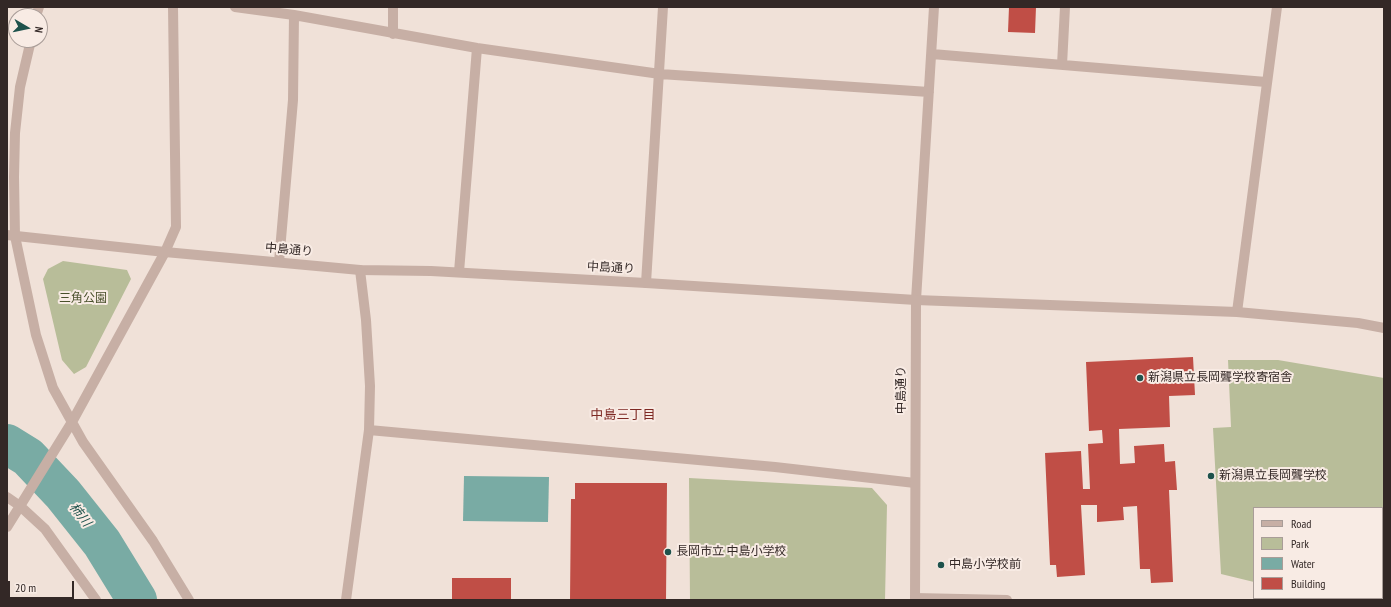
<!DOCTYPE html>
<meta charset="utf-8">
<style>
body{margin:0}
#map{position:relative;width:1391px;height:607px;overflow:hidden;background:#f0e1d8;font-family:"PT Sans Narrow",sans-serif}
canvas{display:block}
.frame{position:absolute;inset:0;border:8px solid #332826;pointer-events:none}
.legend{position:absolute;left:1253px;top:507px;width:130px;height:92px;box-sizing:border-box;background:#f8ebe4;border:1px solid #a99d98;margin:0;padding:5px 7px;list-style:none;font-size:12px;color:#332826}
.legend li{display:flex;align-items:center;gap:8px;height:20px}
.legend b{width:20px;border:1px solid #a99d98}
.north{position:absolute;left:8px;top:8px;width:40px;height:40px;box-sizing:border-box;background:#f8ebe4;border:1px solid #a99d98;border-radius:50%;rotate:99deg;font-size:11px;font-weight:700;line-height:16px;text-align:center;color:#332826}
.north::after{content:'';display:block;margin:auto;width:14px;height:18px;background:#1e524c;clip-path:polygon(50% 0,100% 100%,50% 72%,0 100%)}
.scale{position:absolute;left:8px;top:581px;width:66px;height:18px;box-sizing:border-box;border:2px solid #332826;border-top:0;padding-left:5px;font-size:12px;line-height:14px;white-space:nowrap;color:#332826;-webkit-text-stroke:3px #f8ebe4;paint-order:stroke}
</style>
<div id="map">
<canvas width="1391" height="607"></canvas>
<div class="frame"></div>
<ul class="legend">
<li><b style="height:5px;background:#c7afa5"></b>Road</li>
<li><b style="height:11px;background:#b8bd99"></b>Park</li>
<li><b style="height:11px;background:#79aba4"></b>Water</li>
<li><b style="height:11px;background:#c04e46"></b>Building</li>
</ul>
<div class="north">N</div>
<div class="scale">20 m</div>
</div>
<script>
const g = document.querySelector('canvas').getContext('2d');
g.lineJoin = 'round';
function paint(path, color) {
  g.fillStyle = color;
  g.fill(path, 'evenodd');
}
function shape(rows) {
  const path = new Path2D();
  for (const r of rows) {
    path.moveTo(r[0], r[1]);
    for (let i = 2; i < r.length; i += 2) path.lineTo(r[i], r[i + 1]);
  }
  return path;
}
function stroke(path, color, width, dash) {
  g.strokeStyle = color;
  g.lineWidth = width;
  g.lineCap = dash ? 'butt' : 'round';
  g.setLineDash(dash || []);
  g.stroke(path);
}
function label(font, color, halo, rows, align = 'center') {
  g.font = font + ' "PT Sans Narrow","Noto Sans JP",sans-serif';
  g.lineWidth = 4;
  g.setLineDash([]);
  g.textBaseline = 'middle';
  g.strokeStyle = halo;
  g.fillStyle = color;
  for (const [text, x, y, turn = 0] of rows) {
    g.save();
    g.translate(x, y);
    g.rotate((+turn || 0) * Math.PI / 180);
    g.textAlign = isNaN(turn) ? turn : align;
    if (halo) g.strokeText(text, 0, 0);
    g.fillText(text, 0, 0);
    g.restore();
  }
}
const green = shape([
 [63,261,127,270,131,279,86,367,74,374,62,360,43,279,48,269],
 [1228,360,1278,360,1384,378,1384,600,1276,600,1274,598,1382,598,1382,508,1254,508,1254,582,1221,574,1213,428,1231,427],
 [689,478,872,488,887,505,885,600,690,600]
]);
const water = shape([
 [464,476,549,477,548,522,463,521]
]);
const river = shape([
 [7,444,28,457,63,494,102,543,137,600]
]);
const building = shape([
 [1009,7,1036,7,1035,33,1008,32],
 [1193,357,1195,395,1169,396,1170,427,1119,429,1120,464,1135,463,1134,446,1164,444,1165,462,1175,461,1177,490,1169,490,1173,582,1151,583,1150,569,1140,569,1137,506,1123,507,1124,520,1097,522,1097,505,1081,505,1085,575,1057,577,1056,565,1050,565,1045,453,1081,451,1083,489,1090,489,1088,444,1103,443,1102,430,1089,431,1086,362],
 [575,483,667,483,666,600,570,600,571,499,575,499],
 [452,578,511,578,511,599,452,600]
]);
const minor = shape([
 [235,7,294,15,477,48,660,74,929,92],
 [934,7,916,300,1237,312,1358,323,1384,328],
 [36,16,39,7],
 [393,34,393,7],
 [31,40,20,87,15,133,14,177,15,236,36,335,53,388,83,442,153,541,189,600],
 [932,54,1266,82],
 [1062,65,1065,7],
 [279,262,293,100,294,15],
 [459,272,477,48],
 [646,283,663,7],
 [1237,312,1277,7],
 [369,430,775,467,915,483],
 [7,497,20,506,45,529,96,600],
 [7,527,72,422,165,252,176,227,173,7],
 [915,598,1007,600],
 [346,600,369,430,370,386,366,320,360,270]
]);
const tertiary = shape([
 [7,235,165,252,360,270,431,271,646,283,916,300,915,600]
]);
const markers = [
 [1140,378,4,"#1e524c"],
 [1211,476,4,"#1e524c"],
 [668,552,4,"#1e524c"],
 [941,565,4,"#1e524c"]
];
const streetNames = [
 ["中島通り",289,250,5],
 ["中島通り",611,268,3],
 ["中島通り",902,390,-90]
];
const parkNames = [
 ["三角公園",83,299]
];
const poiNames = [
 ["新潟県立長岡聾学校寄宿舎",1148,378],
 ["新潟県立長岡聾学校",1219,476],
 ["長岡市立 中島小学校",676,552],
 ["中島小学校前",949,565]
];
const neighbourhoodNames = [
 ["中島三丁目",623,415]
];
const waterNames = [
 ["柿川",80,515,52]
];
paint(green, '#b8bd99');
paint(water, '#79aba4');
stroke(river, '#79aba4', 40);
paint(building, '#c04e46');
stroke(minor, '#c7afa5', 10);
stroke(tertiary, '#c7afa5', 10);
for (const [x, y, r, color] of markers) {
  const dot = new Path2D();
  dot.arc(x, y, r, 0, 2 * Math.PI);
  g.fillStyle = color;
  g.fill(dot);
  stroke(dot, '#f8ebe4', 1.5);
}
label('12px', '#332826', '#f8ebe4', streetNames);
label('12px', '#49502b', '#f8ebe4', parkNames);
label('12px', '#332826', '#f8ebe4', poiNames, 'left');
label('13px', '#7e2923', '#f8ebe4', neighbourhoodNames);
label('italic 13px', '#1e524c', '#f8ebe4', waterNames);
</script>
